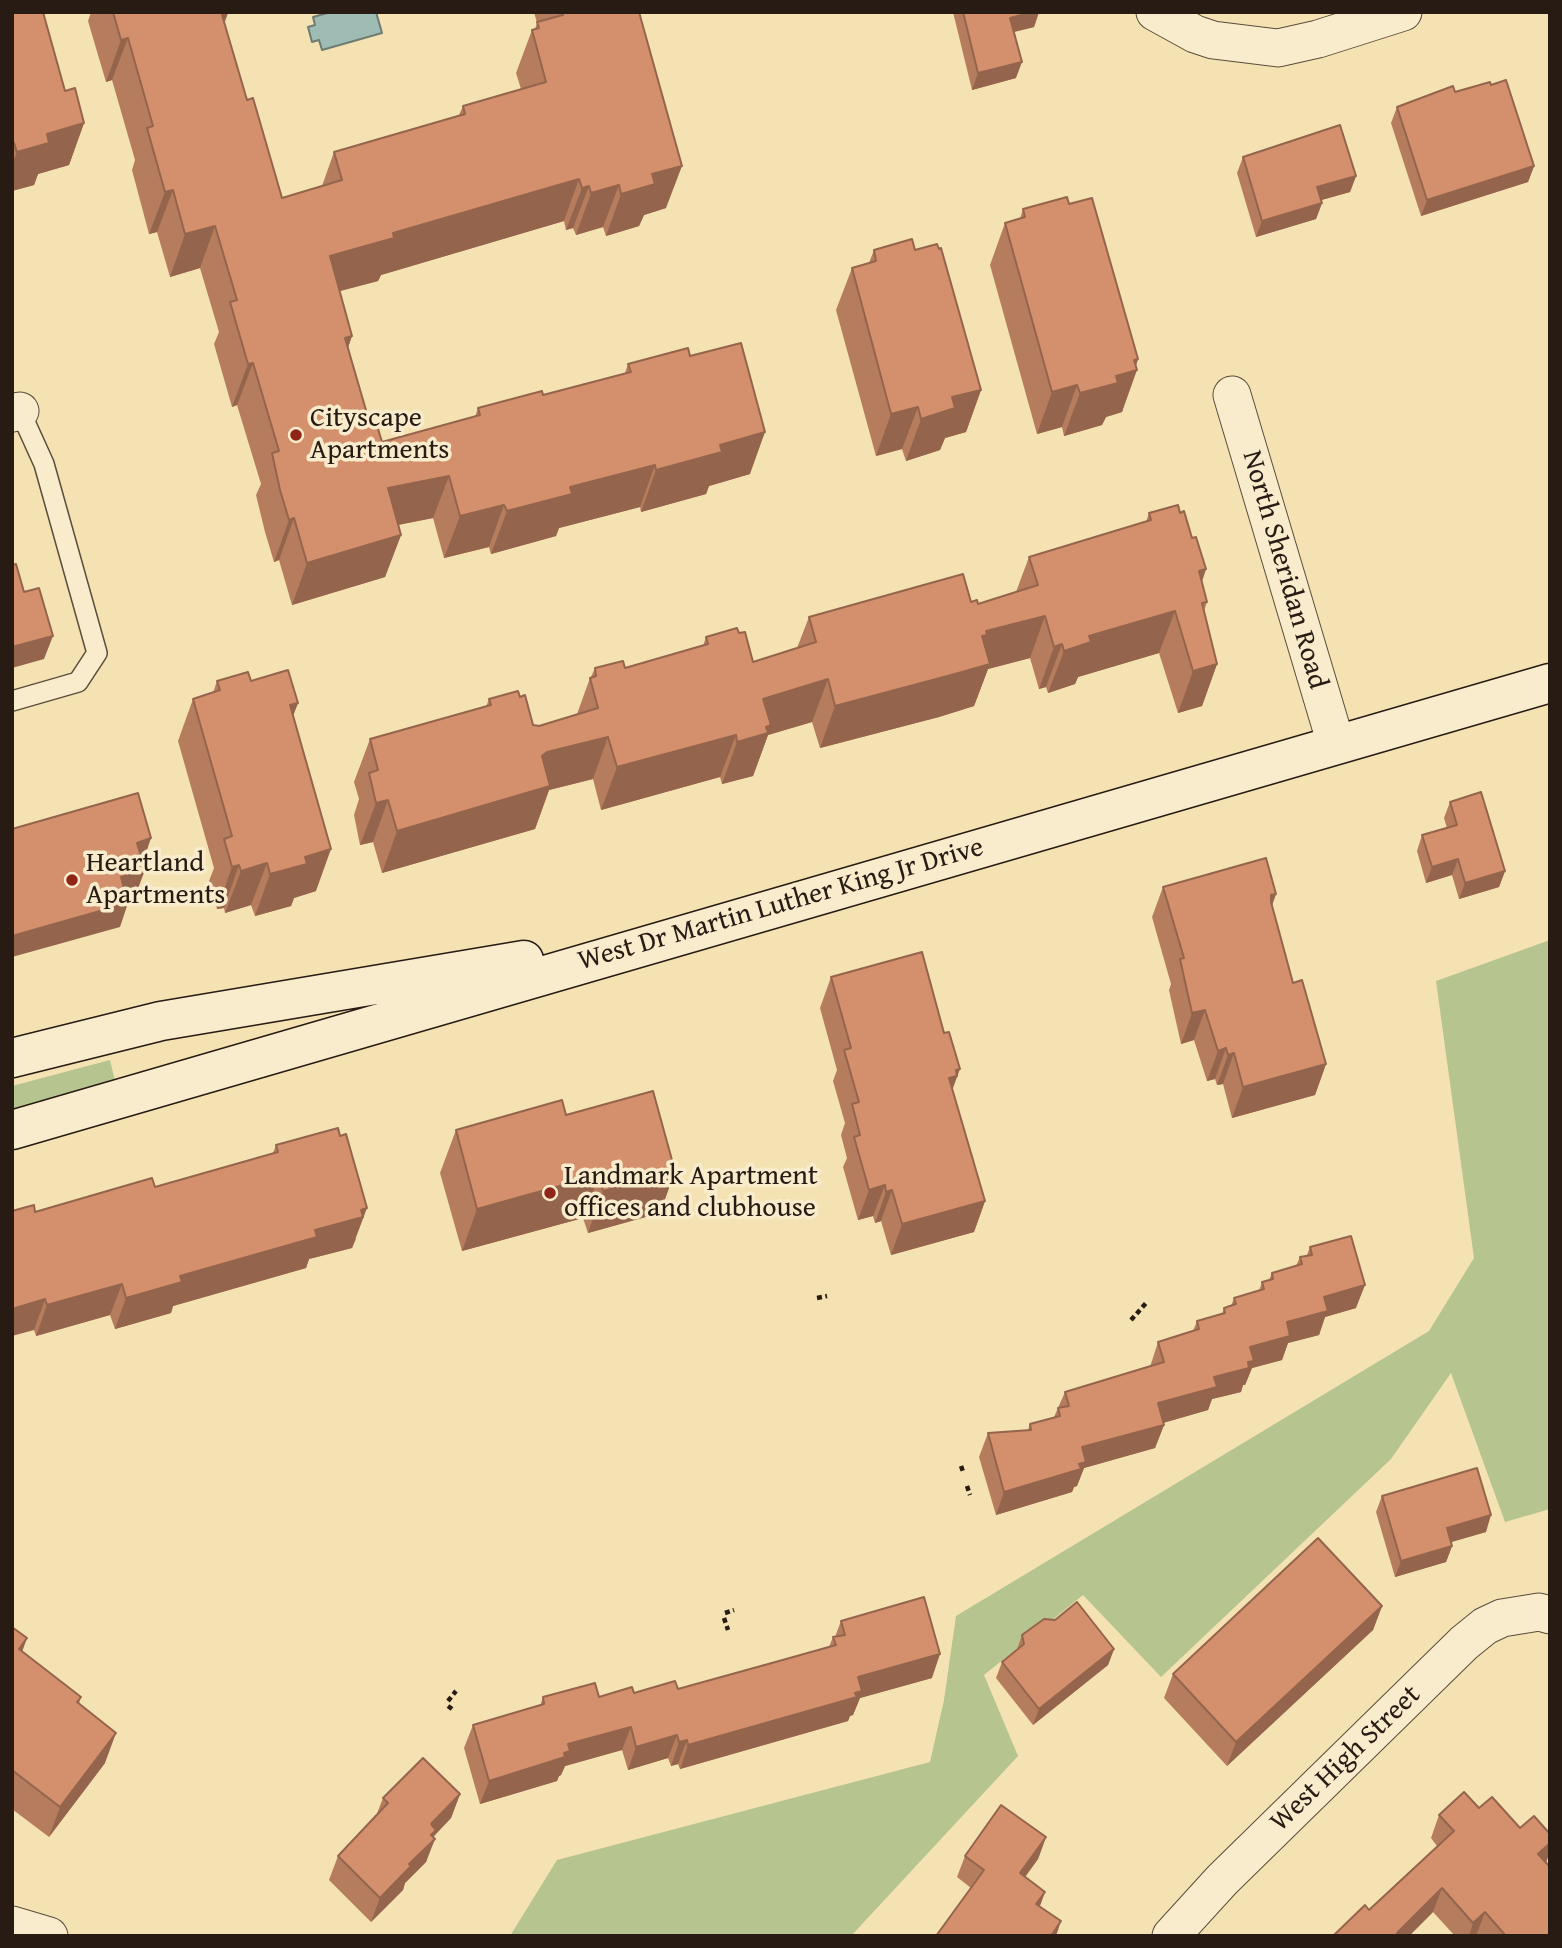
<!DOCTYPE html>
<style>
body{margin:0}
#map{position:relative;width:1562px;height:1948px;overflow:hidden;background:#f4e2b2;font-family:"Gentium Book Plus",serif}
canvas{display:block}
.frame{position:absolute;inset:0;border:14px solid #271b13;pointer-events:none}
</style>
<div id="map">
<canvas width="1562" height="1948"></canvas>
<div class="frame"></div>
</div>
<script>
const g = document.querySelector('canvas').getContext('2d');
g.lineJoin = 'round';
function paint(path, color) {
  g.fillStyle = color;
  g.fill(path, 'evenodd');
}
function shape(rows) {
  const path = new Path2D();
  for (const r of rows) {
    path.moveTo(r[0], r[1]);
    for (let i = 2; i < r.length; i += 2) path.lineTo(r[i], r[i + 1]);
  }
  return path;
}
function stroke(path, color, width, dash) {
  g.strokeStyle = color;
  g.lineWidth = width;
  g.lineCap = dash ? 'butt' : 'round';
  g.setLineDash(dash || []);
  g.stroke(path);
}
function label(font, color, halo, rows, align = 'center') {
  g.font = font + ' "Gentium Book Plus",serif';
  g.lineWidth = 7;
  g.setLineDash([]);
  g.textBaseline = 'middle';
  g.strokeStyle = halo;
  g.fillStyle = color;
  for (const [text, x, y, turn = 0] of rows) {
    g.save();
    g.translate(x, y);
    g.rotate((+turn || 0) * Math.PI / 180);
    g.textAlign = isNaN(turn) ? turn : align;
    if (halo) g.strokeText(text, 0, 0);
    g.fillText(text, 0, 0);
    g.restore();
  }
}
const green = shape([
 [1550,940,1550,1509,1505,1522,1451,1373,1391,1459,1161,1677,1083,1595,984,1675,1018,1756,851,1936,510,1936,557,1860,930,1762,944,1700,956,1616,1429,1331,1474,1258,1436,981],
 [110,1060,116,1085,12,1115,12,1086]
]);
const water = shape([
 [331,12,376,12,382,33,322,50,319,40,312,42,308,27,315,25,313,17,331,12]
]);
const path = shape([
 [817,1298,827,1296],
 [1131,1320,1147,1302],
 [961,1466,964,1474],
 [967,1486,970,1495],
 [725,1613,734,1610],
 [724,1618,728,1630],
 [448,1701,456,1691],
 [448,1706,452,1709]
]);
const service = shape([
 [12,701,78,682,97,653,44,464,20,411]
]);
const minor = shape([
 [1155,12,1195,34,1213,40,1278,48,1318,39,1403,12],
 [1232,395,1336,744],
 [12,413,20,411],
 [12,1925,49,1936],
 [1171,1936,1222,1880,1464,1643,1485,1626,1502,1618,1539,1612,1550,1615]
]);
const secondary = shape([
 [12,1058,161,1021,524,960],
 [12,1130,1550,683]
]);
const wall = shape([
 [12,12,65,91,84,123,69,165,38,174,34,185,12,191],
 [91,12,228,12,224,22,247,100,282,198,322,186,334,152,459,115,463,106,521,89,516,73,532,30,535,29,537,23,534,12,639,12,666,208,644,215,639,226,606,236,603,227,576,235,573,228,566,230,564,221,381,275,378,281,339,291,352,336,348,347,370,424,382,442,475,417,478,408,543,395,625,373,628,364,690,356,750,474,709,486,706,494,641,512,640,507,559,528,556,536,491,554,489,547,444,558,433,518,398,525,401,535,385,577,292,605,279,560,274,562,265,532,256,495,261,484,237,405,232,407,214,344,219,332,200,268,170,277,157,232,149,234,132,170,135,160,112,80,106,82,88,21],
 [953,12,1039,12,1034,27,1014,32,1016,78,972,90],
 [1491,85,1534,166,1528,182,1421,216,1391,123,1397,107,1455,92],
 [1243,157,1356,176,1350,192,1321,200,1322,203,1316,219,1256,237,1237,173],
 [1069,204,1138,359,1122,412,1106,417,1102,425,1064,436,1062,427,1037,434,990,265,1005,223,1020,219,1023,209],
 [874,250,915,250,981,390,966,432,945,438,940,450,906,461,902,449,876,456,836,310,852,268,869,263],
 [1149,513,1180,513,1206,569,1202,582,1207,602,1204,611,1217,664,1202,706,1178,713,1159,653,1078,677,1075,684,1048,693,1046,687,1039,689,1030,658,988,669,974,706,939,717,820,748,812,722,768,735,753,776,722,784,720,777,601,810,593,779,549,790,535,829,382,873,373,842,360,845,354,815,359,799,354,782,370,739,486,707,489,699,520,697,533,725,539,726,577,714,590,678,591,677,595,668,625,668,703,646,706,637,739,633,753,662,797,648,809,617,971,602,978,604,1016,592,1029,557,1146,522],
 [217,681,251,681,298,703,293,715,316,891,294,898,291,906,255,916,251,905,225,913,224,908,217,909,209,881,214,868,178,741,193,699,213,693],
 [1450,802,1505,871,1499,887,1459,899,1452,875,1426,883,1417,851,1422,835,1447,828,1444,818],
 [1163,887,1276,894,1272,905,1293,983,1326,1064,1315,1095,1232,1118,1223,1084,1217,1085,1215,1079,1207,1081,1194,1040,1181,1044,1169,990,1171,984,1152,917],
 [831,977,985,1201,974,1232,891,1255,881,1221,875,1223,873,1216,858,1220,843,1167,847,1158,841,1135,845,1123,833,1081,837,1070,820,1008],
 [566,1115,675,1171,660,1213,588,1233,583,1218,462,1251,440,1173,456,1130],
 [276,1145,356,1239,352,1248,309,1259,306,1268,173,1306,171,1313,115,1329,110,1315,36,1336,34,1330,35,1212,155,1187,273,1153],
 [1310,1247,1356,1308,1325,1317,1319,1335,1288,1343,1282,1360,1252,1368,1245,1385,1243,1385,1241,1392,1212,1399,1208,1410,1163,1423,1164,1425,1155,1448,1084,1468,1077,1486,1074,1487,1072,1492,996,1515,979,1457,988,1433,1028,1430,1030,1424,1054,1417,1065,1392,1150,1367,1158,1342,1193,1331,1197,1321,1222,1314,1224,1308,1231,1306,1234,1298,1259,1291,1262,1282,1269,1280,1272,1273,1296,1266,1300,1257,1307,1255],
 [1382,1496,1486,1532,1451,1542,1452,1546,1446,1562,1395,1577,1376,1512],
 [1382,1606,1373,1630,1227,1766,1164,1698,1173,1674],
 [1055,1620,1114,1649,1108,1665,1033,1725,996,1678,1002,1662,1017,1649,1022,1635],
 [841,1621,932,1678,860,1698,853,1715,850,1716,848,1721,680,1769,678,1764,671,1766,668,1758,628,1770,622,1750,565,1766,561,1775,559,1776,557,1781,480,1804,464,1748,473,1725,540,1706,543,1697,599,1697,634,1693,678,1689,829,1647,833,1637,835,1637],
 [12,1627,22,1652,81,1697,79,1704,105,1763,49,1837,12,1809],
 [460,1794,451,1818,434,1836,426,1862,405,1883,403,1890,371,1922,329,1880,338,1856,376,1816,383,1798],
 [1479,1808,1546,1863,1550,1936,1455,1936,1433,1912,1409,1936,1333,1936,1369,1910,1437,1846,1431,1838,1439,1815],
 [1046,1837,1038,1859,1025,1877,1045,1892,1040,1906,971,1888,957,1877,965,1856]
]);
const shadedWall = shape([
 [1033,12,1039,12,1034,27,1005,34,1010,18],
 [228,13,213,55,222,15],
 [128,38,112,80,106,82,121,40],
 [1022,62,1016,78,972,90,978,73],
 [84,123,69,165,38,174,34,185,12,191,12,165,17,152,47,134],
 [682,166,666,208,644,215,639,226,606,236,621,194,652,174],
 [1534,166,1528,182,1421,216,1427,200],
 [1356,176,1350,192,1311,203,1317,187],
 [579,179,564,221,381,275,378,281,314,298,330,256,393,233],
 [619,185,603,227,576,235,591,193],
 [589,186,573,228,566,230,582,188],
 [173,190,157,232,149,234,165,192],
 [1322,203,1316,219,1256,237,1262,221],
 [215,226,200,268,170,277,185,234],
 [352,336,337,379,345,338],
 [1138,359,1134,371,1137,370,1122,412,1106,417,1102,425,1064,436,1080,393,1116,376,1134,360],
 [253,363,237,405,232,407,248,364],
 [1077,385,1062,427,1037,434,1052,392],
 [981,390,966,432,945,438,940,450,906,461,921,419,952,397],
 [918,407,902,449,876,456,891,414],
 [765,432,750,474,709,486,706,494,641,512,656,470,720,445],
 [655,465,640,507,559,528,556,536,491,554,507,511,570,487],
 [449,476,433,518,372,530,388,488],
 [504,505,489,547,444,558,460,516],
 [294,518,279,560,274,562,289,520],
 [401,535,385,577,292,605,307,563],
 [1206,569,1191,611,1199,571],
 [1175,611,1159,653,1078,677,1075,684,1048,693,1064,651,1089,636],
 [1045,616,1030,658,988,669,974,706,939,717,820,748,835,706,982,636,986,631],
 [53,636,44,659,12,668,12,647],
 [1062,644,1046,687,1039,689,1054,647],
 [1217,664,1202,706,1178,713,1193,671],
 [828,679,812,722,768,735,753,776,722,784,737,742,763,699],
 [298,703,282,745,290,705],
 [736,735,720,777,601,810,617,767],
 [608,737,593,779,549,790,535,829,382,873,397,831,547,752],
 [388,800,373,842,360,845,376,803],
 [151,838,143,862,137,843],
 [331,849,316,891,294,898,291,906,255,916,270,874,305,857],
 [1458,859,1452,875,1426,883,1432,867],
 [267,863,251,905,225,913,241,871],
 [239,865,224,908,217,909,232,867],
 [145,870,136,894,112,900,121,877],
 [1505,871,1499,887,1459,899,1465,883],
 [1276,894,1265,925,1271,895],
 [128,903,120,927,12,957,12,936],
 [1205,1010,1194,1040,1181,1044,1192,1013],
 [1226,1048,1215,1079,1207,1081,1218,1051],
 [1234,1053,1223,1084,1217,1085,1228,1055],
 [1326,1064,1315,1095,1232,1118,1243,1087],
 [960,1069,946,1107,949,1078,956,1070],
 [675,1171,660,1213,588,1233,603,1191],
 [599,1175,583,1218,462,1251,477,1209],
 [885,1185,873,1216,858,1220,869,1190],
 [892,1190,881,1221,875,1223,886,1192],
 [985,1201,974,1232,891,1255,902,1224],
 [367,1208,352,1248,309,1259,306,1268,173,1306,171,1313,115,1329,126,1298,180,1276,315,1230],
 [122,1284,110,1315,36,1336,47,1305],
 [1365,1285,1356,1308,1325,1317,1319,1335,1288,1343,1282,1360,1252,1368,1245,1385,1243,1385,1241,1392,1212,1399,1208,1410,1149,1427,1158,1403,1214,1377,1250,1347,1324,1297],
 [45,1299,34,1330,12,1336,12,1309],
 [1164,1425,1155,1448,1084,1468,1077,1486,1074,1487,1072,1492,996,1515,1004,1492,1082,1447],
 [1491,1515,1486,1532,1441,1545,1447,1528],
 [1452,1546,1446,1562,1395,1577,1401,1561],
 [1382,1606,1373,1630,1227,1766,1236,1742],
 [27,1638,16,1669,19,1649],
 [1114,1649,1108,1665,1033,1725,1039,1709],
 [940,1654,932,1678,860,1698,853,1715,850,1716,848,1721,680,1769,688,1745,858,1677],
 [631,1727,622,1750,565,1766,561,1775,559,1776,557,1781,480,1804,489,1781,568,1744],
 [116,1733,105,1763,49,1837,60,1807],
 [677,1735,668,1758,628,1770,636,1747],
 [687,1740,678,1764,671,1766,679,1742],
 [460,1794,451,1818,434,1836,432,1842,435,1839,426,1862,405,1883,403,1890,371,1922,380,1898,409,1864,431,1824],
 [1046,1837,1038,1859,1012,1895,1020,1873],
 [1550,1843,1550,1852,1546,1863,1538,1854],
 [1442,1888,1433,1912,1409,1936,1396,1936,1397,1933],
 [1045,1892,1037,1913,1036,1904],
 [1485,1912,1476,1936,1469,1936,1473,1923],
 [1061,1921,1056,1936,1051,1936]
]);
const building = shape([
 [12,12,43,12,65,91,75,88,84,123,47,134,49,143,17,152,14,143,12,144,12,12],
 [113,12,228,12,222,15,247,100,253,98,282,198,342,180,334,152,465,114,463,106,546,82,532,30,539,28,537,22,563,15,562,12,639,12,682,166,652,174,655,184,621,194,619,185,591,193,589,186,582,188,579,179,393,233,394,238,330,256,352,336,345,338,370,424,376,422,382,442,480,415,478,408,542,391,543,395,631,372,628,364,688,348,690,356,741,343,765,432,720,445,722,452,656,470,655,465,570,487,572,494,507,511,504,505,460,516,449,476,388,488,401,535,307,563,294,518,289,520,280,490,272,453,279,451,253,363,248,364,230,302,237,300,215,226,185,234,173,190,165,192,147,128,153,126,128,38,121,40,113,12],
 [963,12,1033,12,1010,18,1022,62,978,73,963,12],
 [1506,80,1534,166,1427,200,1397,107,1453,86,1455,92,1490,82,1491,85,1506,80],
 [1340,125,1356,176,1317,187,1322,203,1262,221,1243,157,1340,125],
 [1067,197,1069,204,1092,198,1138,359,1134,360,1137,370,1116,376,1118,383,1080,393,1077,385,1052,392,1005,223,1025,217,1023,209,1067,197],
 [912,239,915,250,937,244,939,249,941,248,981,390,952,397,955,408,921,419,918,407,891,414,852,268,876,261,874,250,912,239],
 [1178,505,1180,513,1184,511,1192,538,1196,537,1206,569,1199,571,1207,602,1202,603,1217,664,1193,671,1175,611,1089,636,1091,642,1064,651,1062,644,1054,647,1045,616,986,631,987,635,982,636,990,664,955,674,835,706,828,679,763,699,771,725,766,727,768,733,737,742,736,735,617,767,608,737,547,752,542,756,550,786,397,831,388,800,376,803,369,773,378,770,370,739,491,705,489,699,518,691,520,697,525,695,533,725,539,726,598,708,590,678,596,676,595,668,623,661,625,668,708,644,706,637,737,628,739,633,745,632,753,662,816,642,809,617,963,574,971,602,977,600,978,604,1038,585,1029,557,1151,520,1149,513,1178,505],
 [16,564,24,592,39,588,53,636,12,647,12,565,16,564],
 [288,670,298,703,290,705,331,849,305,857,307,864,270,874,267,863,241,871,239,865,232,867,224,839,232,836,193,699,220,690,217,681,248,672,251,681,288,670],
 [1481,792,1505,871,1465,883,1458,859,1432,867,1422,835,1457,825,1450,802,1481,792],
 [138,793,151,838,137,843,145,870,121,877,128,903,12,936,12,829,138,793],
 [1266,858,1276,894,1271,895,1271,902,1293,983,1302,980,1326,1064,1243,1087,1234,1053,1228,1055,1226,1048,1218,1051,1205,1010,1192,1013,1180,959,1184,958,1163,887,1266,858],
 [922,952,944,1033,949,1032,960,1069,956,1070,957,1076,949,1078,985,1201,902,1224,892,1190,886,1192,885,1185,869,1190,854,1137,860,1135,852,1104,859,1102,844,1050,851,1048,831,977,922,952],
 [653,1091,675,1171,603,1191,599,1175,477,1209,456,1130,562,1100,566,1115,653,1091],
 [338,1128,340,1136,346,1134,367,1208,361,1210,363,1217,315,1230,317,1237,180,1276,182,1282,126,1298,122,1284,47,1305,45,1299,12,1309,12,1211,34,1205,35,1212,152,1178,155,1187,278,1152,276,1145,338,1128],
 [1351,1236,1365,1285,1324,1297,1328,1311,1287,1322,1290,1336,1250,1347,1254,1361,1248,1362,1249,1368,1214,1377,1217,1387,1158,1403,1164,1425,1082,1447,1086,1462,1079,1464,1081,1469,1004,1492,988,1433,1031,1430,1030,1424,1060,1416,1058,1408,1069,1406,1065,1392,1164,1362,1158,1342,1199,1329,1197,1321,1225,1313,1224,1308,1236,1304,1234,1298,1264,1289,1262,1282,1273,1279,1272,1273,1302,1264,1300,1257,1312,1255,1310,1247,1351,1236],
 [1477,1468,1491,1515,1447,1528,1452,1546,1401,1561,1382,1496,1477,1468],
 [1318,1538,1382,1606,1236,1742,1173,1674,1318,1538],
 [924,1597,940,1654,858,1677,862,1691,855,1693,857,1697,688,1745,687,1740,679,1742,677,1735,636,1747,631,1727,568,1744,570,1751,564,1753,565,1757,489,1781,473,1725,544,1704,543,1697,595,1683,599,1697,632,1687,634,1693,675,1681,678,1689,779,1661,836,1645,833,1637,845,1635,841,1621,924,1597],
 [1077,1602,1114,1649,1039,1709,1002,1662,1024,1644,1022,1635,1044,1619,1055,1620,1077,1602],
 [12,1627,27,1638,19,1649,81,1697,77,1702,116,1733,60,1807,12,1770,12,1627],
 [423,1758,460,1794,431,1824,436,1830,431,1835,435,1839,409,1864,411,1866,380,1898,338,1856,388,1803,383,1798,423,1758],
 [1464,1792,1479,1808,1492,1797,1520,1828,1534,1816,1550,1834,1550,1843,1538,1854,1550,1867,1550,1936,1506,1936,1485,1912,1473,1923,1442,1888,1397,1933,1400,1936,1333,1936,1365,1905,1369,1910,1454,1831,1439,1815,1464,1792],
 [1001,1805,1046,1837,1020,1873,1045,1892,1036,1904,1061,1921,1051,1936,936,1936,984,1870,965,1856,1001,1805]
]);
const markers = [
 [296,435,7,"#8f2418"],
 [72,880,7,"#8f2418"],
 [550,1193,7,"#8f2418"]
];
const poiNames = [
 ["Cityscape",310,419],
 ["Apartments",310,451],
 ["Heartland",86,864],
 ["Apartments",86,896],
 ["Landmark Apartment",564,1177],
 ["offices and clubhouse",564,1209]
];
const streetNames = [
 ["North Sheridan Road",1284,570,74],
 ["West Dr Martin Luther King Jr Drive",781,905,-16],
 ["West High Street",1346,1759,-44]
];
paint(green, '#b6c490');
paint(water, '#9ebcb3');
stroke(water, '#6e7c73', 2);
stroke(service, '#5a4d3b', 22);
stroke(minor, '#5a4d3b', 39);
stroke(secondary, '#271b13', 41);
stroke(path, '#271b13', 4.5, [5, 3.5]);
stroke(service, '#f8eccd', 19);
stroke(minor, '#f8eccd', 37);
stroke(secondary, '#f8eccd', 38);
paint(wall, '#b67c5e');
paint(shadedWall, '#94654c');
paint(building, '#d4906d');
stroke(building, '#94654c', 2);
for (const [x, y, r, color] of markers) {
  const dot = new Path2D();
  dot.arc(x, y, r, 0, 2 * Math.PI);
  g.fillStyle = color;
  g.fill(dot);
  stroke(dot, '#f8eccd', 2.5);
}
label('28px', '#271b13', '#f8eccd', poiNames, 'left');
label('28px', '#271b13', '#f8eccd', streetNames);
</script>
